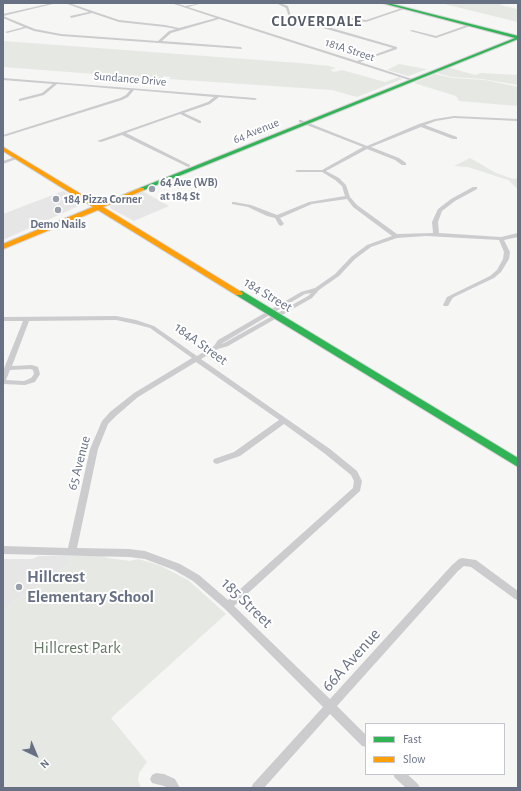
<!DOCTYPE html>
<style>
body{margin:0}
#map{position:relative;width:521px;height:791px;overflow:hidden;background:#f6f6f5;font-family:"Alegreya Sans",sans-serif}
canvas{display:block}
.frame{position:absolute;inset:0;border:4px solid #687183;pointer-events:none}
.legend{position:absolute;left:365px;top:723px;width:140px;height:52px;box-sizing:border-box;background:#fff;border:1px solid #c3c6cd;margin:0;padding:5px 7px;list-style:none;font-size:12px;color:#687183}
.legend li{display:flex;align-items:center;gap:8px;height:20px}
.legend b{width:20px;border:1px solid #c3c6cd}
.north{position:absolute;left:16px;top:735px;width:40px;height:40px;-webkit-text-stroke:3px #fff;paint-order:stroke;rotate:136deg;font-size:11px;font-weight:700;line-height:16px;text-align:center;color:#687183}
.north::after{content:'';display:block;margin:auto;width:14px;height:18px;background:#687183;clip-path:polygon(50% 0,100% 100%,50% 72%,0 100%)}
</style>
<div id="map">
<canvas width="521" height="791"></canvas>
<div class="frame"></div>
<ul class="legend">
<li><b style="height:5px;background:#30b455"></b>Fast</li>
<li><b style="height:5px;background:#ff9f0a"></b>Slow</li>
</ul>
<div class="north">N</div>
</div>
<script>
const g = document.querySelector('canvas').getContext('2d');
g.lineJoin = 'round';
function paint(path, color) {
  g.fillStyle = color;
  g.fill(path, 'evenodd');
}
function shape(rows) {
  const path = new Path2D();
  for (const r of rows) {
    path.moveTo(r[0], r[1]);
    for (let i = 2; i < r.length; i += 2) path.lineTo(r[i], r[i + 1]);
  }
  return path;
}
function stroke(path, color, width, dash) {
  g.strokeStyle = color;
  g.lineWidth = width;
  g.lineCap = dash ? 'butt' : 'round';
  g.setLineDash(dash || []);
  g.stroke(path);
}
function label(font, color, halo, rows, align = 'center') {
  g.font = font + ' "Alegreya Sans",sans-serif';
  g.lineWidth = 4;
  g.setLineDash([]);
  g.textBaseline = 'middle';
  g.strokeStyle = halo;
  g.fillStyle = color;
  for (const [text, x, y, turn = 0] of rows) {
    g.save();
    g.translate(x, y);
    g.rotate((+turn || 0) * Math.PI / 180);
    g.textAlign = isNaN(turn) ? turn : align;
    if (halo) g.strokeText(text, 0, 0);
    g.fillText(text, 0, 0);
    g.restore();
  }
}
const built = shape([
 [63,191,81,201,83,204,3,240,3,214],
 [142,191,169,206,134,221,110,208,111,204],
 [39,556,70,556,68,565,3,610,3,559,32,559]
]);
const green = shape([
 [440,3,510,3,499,5,518,9,518,22],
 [3,41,299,63,329,66,336,68,330,70,334,72,342,70,385,82,399,77,402,79,357,97,332,90,169,79,171,77,164,76,161,79,3,67],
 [399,64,426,69,428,69,408,76,387,70],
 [447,67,475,75,481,73,518,75,518,85,483,79,452,77,437,73],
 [435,74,452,78,485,80,518,87,518,106,459,101,456,96,414,83],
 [470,158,496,173,513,179,518,178,518,189,508,180,468,167,454,166],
 [70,556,103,556,108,558,130,561,138,559,159,565,188,580,226,614,111,718,147,762,139,773,138,780,141,788,3,788,3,610,68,565]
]);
const street = shape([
 [52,3,57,3,3,16,3,14,52,3],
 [65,3,69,3,119,20,165,25,179,28,216,18,171,3,175,3,185,6,203,3,188,7,357,61,393,48,295,20,289,17,286,8,276,3,280,3,288,6,291,16,297,18,397,47,397,49,360,62,415,80,412,81,219,19,171,33,162,41,241,47,242,49,61,36,34,31,26,28,7,33,5,32,24,27,3,18,3,16,35,29,61,34,158,41,169,31,176,29,165,27,119,22,92,13,71,18,70,16,89,12,65,3],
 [314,3,317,3,316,4,314,3],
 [405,7,407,8,366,22,337,17,338,16,366,20,405,7],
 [470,24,473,25,436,38,410,31,412,30,436,36,470,24],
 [3,78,255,98,257,99,255,100,219,97,210,104,184,113,201,121,201,123,199,123,180,114,126,133,190,165,190,166,188,167,122,135,101,142,97,141,208,102,214,97,134,90,128,97,122,100,3,137,3,135,120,98,126,95,130,90,57,84,44,95,20,101,19,101,19,99,42,93,53,84,3,80,3,78],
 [454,116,518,119,518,121,454,118,436,121,425,125,457,137,457,139,453,139,421,127,371,147,399,158,406,163,406,165,402,165,395,160,367,149,326,171,339,178,346,185,350,197,357,205,397,234,433,233,432,222,438,209,451,199,473,187,477,187,477,189,455,201,442,211,438,222,439,233,501,237,518,233,518,237,504,240,510,252,509,259,501,272,494,278,454,297,452,299,448,306,444,306,443,305,447,297,490,276,497,270,503,259,504,252,499,240,426,236,397,238,371,247,355,259,339,276,319,290,312,298,228,346,218,349,201,359,330,449,357,471,362,481,360,491,234,606,330,699,452,565,459,559,462,558,476,560,518,591,518,600,515,599,471,567,464,566,458,571,337,706,366,735,366,747,362,746,330,714,264,788,251,788,253,784,323,707,225,609,193,581,174,570,145,559,129,557,3,554,3,546,68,548,90,449,102,421,110,412,134,393,192,358,150,328,135,324,116,320,29,321,12,366,32,365,38,367,40,374,35,382,25,385,3,384,3,371,23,321,3,321,3,317,116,316,136,320,154,326,197,356,214,346,218,340,301,292,315,288,335,274,351,257,367,245,392,236,353,207,347,199,312,204,280,218,284,224,281,226,279,225,275,218,267,216,248,207,232,204,232,202,234,202,251,205,277,215,309,202,345,196,342,186,335,180,322,172,297,172,295,171,297,170,322,170,363,147,299,122,299,120,301,120,367,146,419,124,435,119,454,116],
 [311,293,308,296,224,343,221,344,305,294,311,293],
 [196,362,279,420,234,452,214,459,213,461,214,463,217,464,240,456,284,424,324,453,351,475,354,481,353,488,228,600,199,575,180,564,145,551,129,549,77,548,98,449,108,424,116,416,138,397,196,362],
 [30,369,33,370,34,374,31,378,24,381,6,380,10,370,30,369],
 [15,157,19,158,3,164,3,161,15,157],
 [156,773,164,774,175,779,180,788,168,788,164,786,152,783,150,779,152,775,156,773],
 [393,774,407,774,418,784,420,788,406,788,395,778,393,774]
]);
const fast = shape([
 [382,3,388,3,518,36,518,39,144,190,140,190,140,188,515,38,382,3],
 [236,291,242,291,518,458,518,467,236,295,236,291]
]);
const slow = shape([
 [3,147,99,205,140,188,144,188,144,190,103,207,243,293,242,295,236,295,98,210,3,249,3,244,93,207,3,151,3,147]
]);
const markers = [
 [152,189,4,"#9aa0ab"],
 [56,199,4,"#9aa0ab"],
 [58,210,4,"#9aa0ab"],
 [19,587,4,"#9aa0ab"]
];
const farStreetnames = [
 ["181A Street",350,50,18],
 ["Sundance Drive",130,79,5],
 ["64 Avenue",256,131,-22]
];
const farPoinames = [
 ["64 Ave (WB)",160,182],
 ["at 184 St",160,196],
 ["184 Pizza Corner",64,199],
 ["Demo Nails",58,224,"center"]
];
const streetNames = [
 ["184 Street",268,295,31],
 ["184A Street",201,344,36],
 ["65 Avenue",79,463,-75]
];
const farDistrictnames = [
 ["CLOVERDALE",317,21]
];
const nearPoinames = [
 ["Hillcrest",27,577],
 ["Elementary School",27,597]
];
const nearStreetnames = [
 ["185 Street",247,603,44],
 ["66A Avenue",351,660,-48]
];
const nearParknames = [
 ["Hillcrest Park",77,648]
];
paint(built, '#e6e6e7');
paint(green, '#e5e8e3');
stroke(fast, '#d2d2d3', 2);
stroke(slow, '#d2d2d3', 2);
paint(street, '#ccccce');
paint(fast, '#30b455');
paint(slow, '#ff9f0a');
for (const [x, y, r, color] of markers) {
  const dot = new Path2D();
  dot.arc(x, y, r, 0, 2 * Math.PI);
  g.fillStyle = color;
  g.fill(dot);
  stroke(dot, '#fff', 1.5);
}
label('12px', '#687183', '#fff', farStreetnames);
label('bold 12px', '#687183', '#fff', farPoinames, 'left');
label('14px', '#687183', '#fff', streetNames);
g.letterSpacing = '1px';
label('bold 15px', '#555c68', '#fff', farDistrictnames);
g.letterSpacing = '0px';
label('bold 17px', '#687183', '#fff', nearPoinames, 'left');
label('17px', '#687183', '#fff', nearStreetnames);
label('17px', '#667a66', '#fff', nearParknames);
</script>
